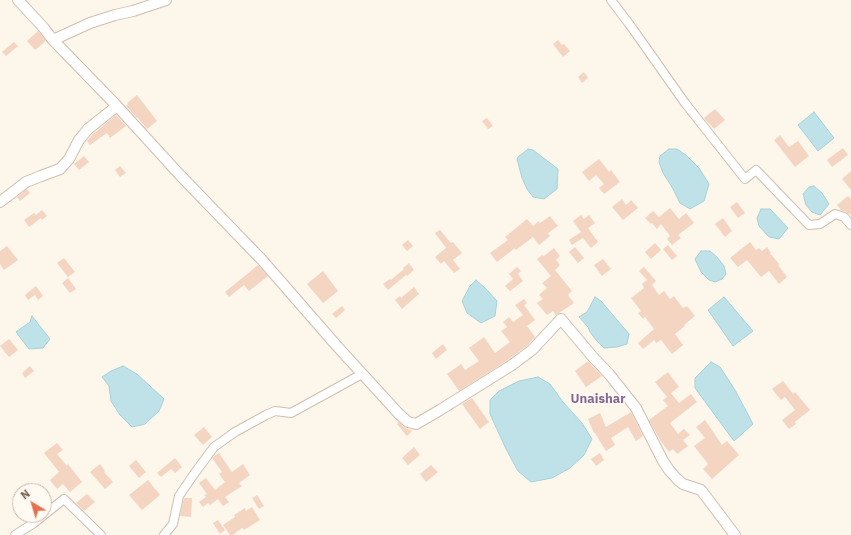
<!DOCTYPE html>
<style>
body{margin:0}
#map{position:relative;width:851px;height:535px;overflow:hidden;background:#fdf6eb;font-family:"IBM Plex Sans",sans-serif}
canvas{display:block}
.north{position:absolute;left:12px;top:483px;width:40px;height:40px;box-sizing:border-box;background:#fffaf2;border:1px solid #c9bbb0;border-radius:50%;rotate:322deg;font-size:11px;font-weight:700;line-height:16px;text-align:center;color:#795c4d}
.north::after{content:'';display:block;margin:auto;width:14px;height:18px;background:#e67151;clip-path:polygon(50% 0,100% 100%,50% 72%,0 100%)}
</style>
<div id="map">
<canvas width="851" height="535"></canvas>
<div class="north">N</div>
</div>
<script>
const g = document.querySelector('canvas').getContext('2d');
g.lineJoin = 'round';
function paint(path, color) {
  g.fillStyle = color;
  g.fill(path, 'evenodd');
}
function shape(rows) {
  const path = new Path2D();
  for (const r of rows) {
    path.moveTo(r[0], r[1]);
    for (let i = 2; i < r.length; i += 2) path.lineTo(r[i], r[i + 1]);
  }
  return path;
}
function stroke(path, color, width, dash) {
  g.strokeStyle = color;
  g.lineWidth = width;
  g.lineCap = dash ? 'butt' : 'round';
  g.setLineDash(dash || []);
  g.stroke(path);
}
function label(font, color, halo, rows, align = 'center') {
  g.font = font + ' "IBM Plex Sans",sans-serif';
  g.lineWidth = 3;
  g.setLineDash([]);
  g.textBaseline = 'middle';
  g.strokeStyle = halo;
  g.fillStyle = color;
  for (const [text, x, y, turn = 0] of rows) {
    g.save();
    g.translate(x, y);
    g.rotate((+turn || 0) * Math.PI / 180);
    g.textAlign = isNaN(turn) ? turn : align;
    if (halo) g.strokeText(text, 0, 0);
    g.fillText(text, 0, 0);
    g.restore();
  }
}
const water = shape([
 [814,112,834,138,818,151,798,125,814,112],
 [528,149,533,150,558,169,557,189,544,199,533,197,527,189,522,178,517,159,518,157,528,149],
 [669,149,677,149,686,155,699,168,709,184,704,201,690,209,680,203,672,187,663,173,659,162,660,156,669,149],
 [814,186,822,193,829,204,820,215,812,212,806,205,803,194,809,187,814,186],
 [761,209,770,209,788,228,779,239,769,237,759,226,757,218,761,209],
 [701,251,710,251,717,257,724,266,726,274,722,279,715,282,709,280,701,272,695,259,701,251],
 [476,280,486,289,497,301,495,316,481,323,467,313,462,301,470,286,476,280],
 [595,297,601,301,629,334,627,344,617,347,604,348,596,340,590,332,588,327,579,317,587,312,595,297],
 [724,297,753,331,733,346,708,310,724,297],
 [32,316,50,339,43,348,29,349,16,332,30,322,32,316],
 [711,362,720,367,735,390,753,424,734,441,695,388,695,378,711,362],
 [123,366,137,374,164,399,159,411,145,424,132,427,120,415,111,401,109,386,102,377,111,371,123,366],
 [538,377,550,384,563,402,582,423,592,439,584,455,570,468,552,478,531,482,518,471,506,449,490,414,490,400,499,391,519,381,538,377]
]);
const building = shape([
 [38,31,46,41,35,50,27,41],
 [558,40,562,45,564,44,570,51,563,57,553,44],
 [14,42,18,46,6,56,2,52],
 [584,72,588,78,582,83,578,77],
 [137,95,157,121,147,129,137,117,137,118,126,106,128,104,127,103],
 [715,109,725,120,714,129,704,118],
 [116,115,126,126,110,138,107,133,90,145,87,141,93,134],
 [487,118,493,126,488,129,482,121],
 [780,135,789,147,798,141,809,156,795,167,774,140],
 [843,148,848,155,832,167,827,160],
 [84,156,89,162,79,170,74,164],
 [599,159,609,172,611,170,620,182,604,194,599,188,604,184,596,175,589,181,582,172],
 [120,166,126,173,120,177,115,170],
 [851,171,851,190,842,179],
 [27,189,30,193,20,201,17,197],
 [848,196,851,199,851,214,850,215,846,212,841,210,837,205],
 [622,199,626,205,631,200,638,208,623,220,612,207],
 [737,202,745,213,738,218,730,207],
 [670,208,679,219,686,213,694,223,678,235,681,238,672,245,667,239,670,236,661,224,657,229,652,223,651,224,645,218,653,211,659,217],
 [42,210,47,216,42,220,41,218,29,227,24,220,34,213,36,215],
 [581,215,584,219,589,215,595,223,588,228,598,242,591,248,583,238,572,245,569,240,581,232,573,221],
 [550,216,558,226,548,233,550,236,539,245,533,237,516,250,515,248,497,262,490,253,508,240,505,237,527,219,533,226,539,221,540,223],
 [723,218,732,231,725,237,715,224],
 [440,230,451,243,453,242,462,253,453,260,460,269,454,273,444,261,441,264,435,257,446,248,435,233],
 [408,240,413,246,407,251,402,245],
 [750,242,756,250,759,248,762,251,767,247,771,253,770,253,779,264,778,265,787,277,779,284,769,271,761,277,747,260,738,267,730,258],
 [655,243,661,250,651,259,645,252],
 [668,245,677,256,672,260,663,249],
 [7,246,18,260,4,270,0,264,0,251],
 [575,247,584,258,578,263,569,252],
 [554,248,560,256,556,260,560,265,555,270,572,291,568,295,574,303,556,315,553,311,547,315,537,303,543,299,539,295,547,288,542,283,551,276,537,259,542,255,544,256],
 [64,258,75,272,68,277,57,263],
 [603,259,611,269,602,276,594,265],
 [409,263,414,270,407,276,406,275,388,290,383,284,390,279,391,280,404,269,403,268],
 [258,265,268,276,249,291,244,285,229,297,225,292],
 [517,267,521,271,518,274,523,281,510,291,505,286,513,279,509,274],
 [644,267,656,281,652,285,659,295,664,291,670,299,674,296,683,308,687,306,695,316,684,325,685,326,675,334,683,345,672,354,661,340,656,343,654,340,643,349,638,343,654,329,645,317,643,319,638,313,641,311,631,298,644,288,642,284,647,280,639,271],
 [323,271,338,291,323,303,307,284],
 [68,278,76,289,70,293,62,283],
 [36,286,43,296,38,300,35,295,28,300,25,295],
 [414,287,419,294,402,309,395,300,400,296,401,298],
 [524,299,527,303,524,305,535,320,527,326,535,337,528,345,508,360,459,391,447,374,461,364,465,370,479,361,469,348,484,337,495,353,510,342,501,331,507,327,503,322,509,317,513,322,523,315,515,305],
 [342,306,345,310,336,318,332,314],
 [9,339,18,350,9,357,0,346],
 [443,344,447,350,436,359,432,353],
 [588,361,602,376,586,387,575,371],
 [30,366,34,371,25,378,22,373],
 [668,372,679,387,671,393,679,403,691,394,697,402,670,423,678,434,684,429,690,435,683,440,688,446,677,454,673,449,669,452,660,440,649,420,668,406,663,400,667,397,655,382],
 [783,381,793,394,795,392,810,410,795,422,796,424,789,429,782,420,795,410,785,397,781,400,772,389],
 [472,398,489,422,480,429,462,404],
 [631,412,643,436,636,441,628,427,611,438,615,445,606,451,595,433,594,433,588,419,600,413,606,427],
 [705,420,722,445,727,441,739,455,712,479,703,469,708,464,694,446,705,438,696,427],
 [399,422,404,427,412,431,407,436,397,424],
 [204,427,212,437,203,445,194,435],
 [57,443,63,450,57,454,67,466,68,464,82,482,70,492,63,484,57,489,50,480,59,472,44,453],
 [414,447,420,455,408,465,402,458],
 [219,453,232,472,243,464,250,475,239,483,242,486,225,497,229,502,223,506,218,499,210,505,208,503,203,507,199,502,206,497,204,495,207,494,199,483,206,478,215,490,225,482,219,474,222,472,212,458],
 [600,453,604,460,596,466,591,459],
 [175,458,182,467,175,473,171,469,161,477,157,473],
 [136,460,146,472,139,478,129,466],
 [100,464,105,471,104,472,113,482,105,489,90,472],
 [431,465,438,472,426,482,420,474],
 [148,480,160,495,142,510,129,495],
 [87,494,95,502,84,511,76,503],
 [257,495,264,506,259,509,252,498],
 [184,498,192,498,191,517,180,516],
 [252,507,260,520,244,530,242,528,233,535,230,535,223,525,235,517,234,515,245,508,246,511],
 [218,520,225,530,220,534,213,523]
]);
const minor = shape([
 [611,0,630,25,685,103,745,179,756,170,809,225,820,224,835,214,844,217,851,225],
 [15,535,34,523,64,499,101,535],
 [164,535,173,524,179,496,194,474,214,447,235,432,266,415,275,411,291,413,362,374]
]);
const tertiary = shape([
 [18,0,43,27,53,40,117,106,179,174,262,260,336,345,399,414,408,422,416,424,440,410,512,365,532,350,561,319,592,356,609,374,636,408,663,461,669,470,678,480,683,484,701,490,735,535],
 [53,40,90,23,115,15,133,11,166,0],
 [0,202,26,182,41,176,60,169,69,159,79,140,88,129,117,106]
]);
const quarterNames = [
 ["Unaishar",598,399]
];
paint(water, '#bee2e8');
stroke(water, '#a4d2d9', 1);
paint(building, '#f3d5c2');
stroke(minor, '#d0beaf', 10);
stroke(tertiary, '#d0beaf', 12);
stroke(minor, '#fff', 8);
stroke(tertiary, '#fff', 10);
label('bold 13px', '#846694', '#fffaf2', quarterNames);
</script>
